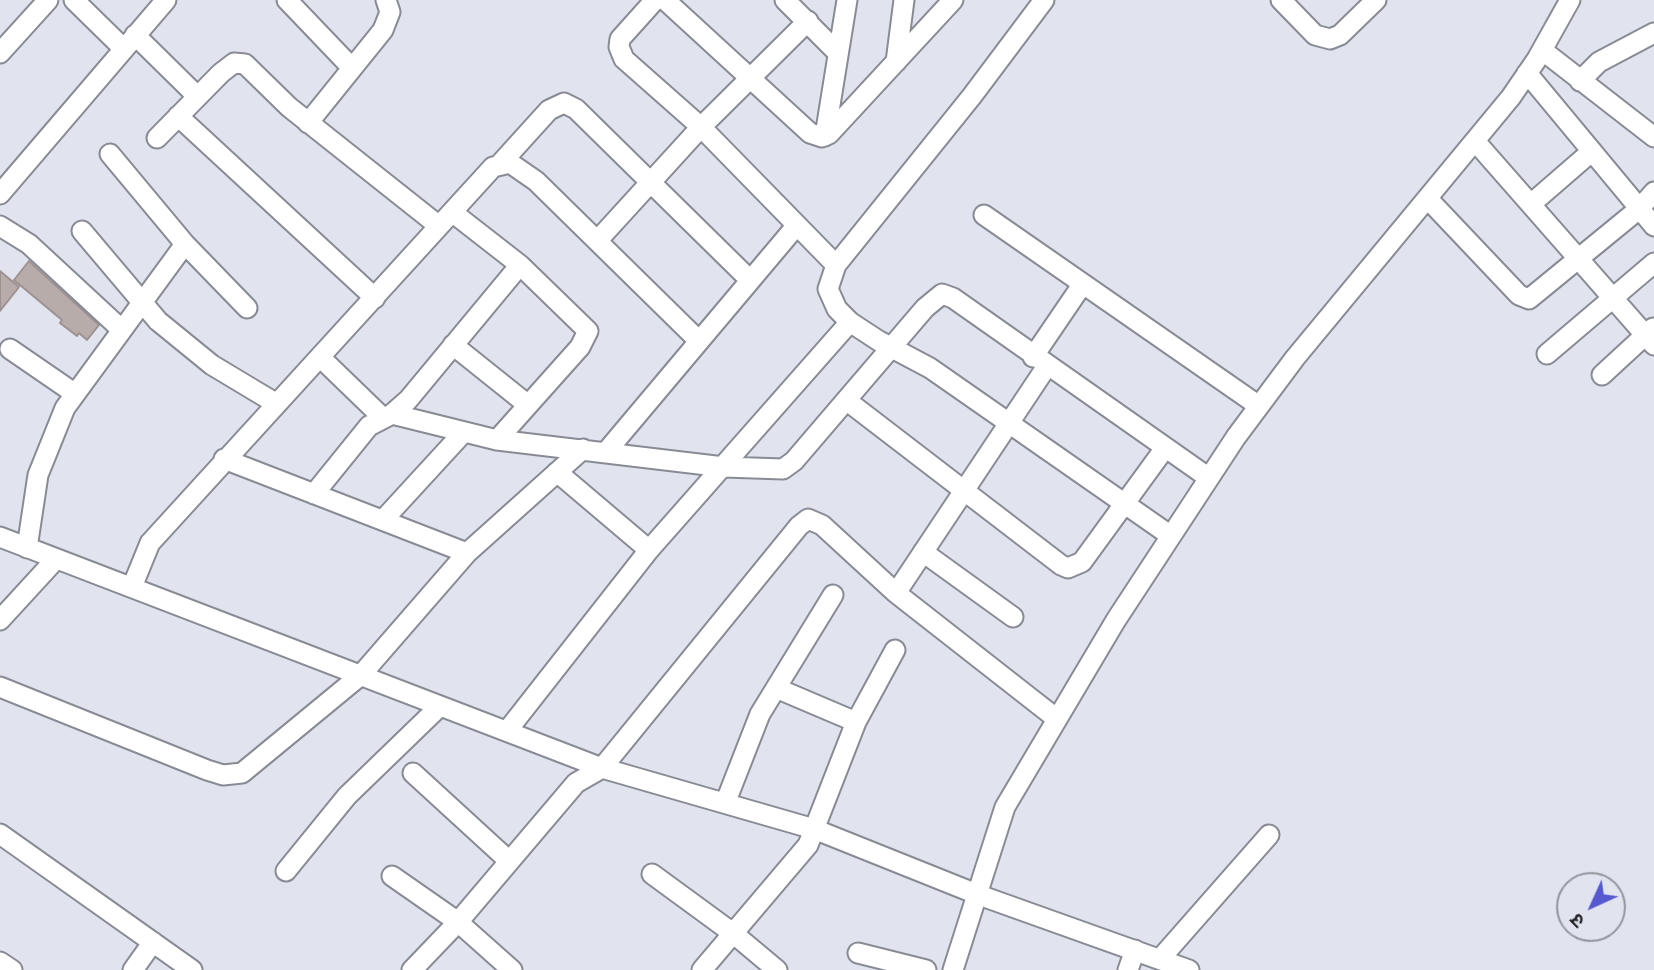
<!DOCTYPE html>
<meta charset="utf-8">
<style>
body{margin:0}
#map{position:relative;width:1654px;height:970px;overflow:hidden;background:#e1e4ee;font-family:Karla,"Noto Sans Devanagari",sans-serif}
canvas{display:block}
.north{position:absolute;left:1556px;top:872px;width:70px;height:70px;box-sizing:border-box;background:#e1e4ee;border:2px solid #94969e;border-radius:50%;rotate:225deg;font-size:19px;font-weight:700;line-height:28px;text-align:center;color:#212226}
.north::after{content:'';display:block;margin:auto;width:24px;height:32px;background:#5658d0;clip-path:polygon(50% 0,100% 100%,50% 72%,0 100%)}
</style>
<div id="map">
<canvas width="1654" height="970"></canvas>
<div class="north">उ</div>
</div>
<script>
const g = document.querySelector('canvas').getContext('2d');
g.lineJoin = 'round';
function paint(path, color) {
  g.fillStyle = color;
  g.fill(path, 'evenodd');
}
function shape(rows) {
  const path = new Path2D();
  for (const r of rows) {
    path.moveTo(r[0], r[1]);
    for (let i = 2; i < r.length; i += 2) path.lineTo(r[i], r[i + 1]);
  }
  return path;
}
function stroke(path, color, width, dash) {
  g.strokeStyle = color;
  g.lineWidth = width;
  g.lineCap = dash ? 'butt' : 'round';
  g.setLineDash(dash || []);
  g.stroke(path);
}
const building = shape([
 [29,261,99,325,87,340,79,333,77,336,60,323,62,320,14,280,29,261],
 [0,271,19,287,0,311,0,271]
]);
const minor = shape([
 [74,0,124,49],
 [287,0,352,68],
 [655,0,620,39,619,47,624,59,701,127,836,265],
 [665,0,810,133,822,137,829,134,953,0],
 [785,0,838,53],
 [1044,0,972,96,836,265,828,289,837,309,850,322,879,341,930,368,1171,536],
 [1281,0,1315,35,1330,39,1340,35,1376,0],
 [135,35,197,96],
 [1542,50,1654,137],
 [0,53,48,0],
 [896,62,904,0],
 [1527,73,1654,226],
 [1580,81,1599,62,1654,33],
 [178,116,375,298],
 [308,123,383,30,390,12,386,0],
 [825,136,847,0],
 [157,138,221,73,234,63,245,64,289,107,439,226],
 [1475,141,1654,345],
 [110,154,185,244,247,308],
 [501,163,549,110,564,103,576,109,750,280],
 [0,194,166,0],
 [1428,199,1519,295,1529,299,1639,209,1654,192],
 [1531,204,1591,152],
 [452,212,520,265,588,331,580,347,497,440],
 [984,215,1259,406],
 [0,226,29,244,122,330],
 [82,231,158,321,212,365,277,404],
 [598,240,701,127,808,21],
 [453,345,528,405],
 [10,349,74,393],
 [1547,354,1654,263],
 [1033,357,1082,285],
 [321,358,382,417],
 [1602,375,1653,328],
 [846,400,1061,565,1068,568,1082,562,1165,448],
 [392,414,497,440,724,467,783,469,794,461,925,308,942,294,953,298,1209,478],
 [606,452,797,225],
 [224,459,467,553],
 [557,472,649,550],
 [314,494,369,426,392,414,408,400,520,265],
 [383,520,462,434],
 [0,537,602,768,814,829,979,895,1189,970],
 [27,548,38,475,65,408,185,244],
 [923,552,1013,617],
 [132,587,150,543,493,167,510,163,536,181,699,341],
 [896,593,1047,366],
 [0,620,56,559],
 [0,687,207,770,223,775,242,773,361,675,467,553,583,449],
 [776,688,856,722],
 [507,731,649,550,850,322],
 [413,773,508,860],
 [726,801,760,714,833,595],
 [0,834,192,970],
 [286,871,347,796,440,706],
 [652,874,734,934,777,970],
 [392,876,458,922,512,970],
 [858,953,926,970],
 [1160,959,1269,835],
 [0,962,12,970],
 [133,970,153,942],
 [412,970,458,922,576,783,602,768,799,526,808,519,822,525,896,593,1057,719],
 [702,970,808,845,856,722,895,650],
 [953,970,1005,807,1116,620,1236,437,1295,358,1511,97,1537,59,1570,0],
 [1128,970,1135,950]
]);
paint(building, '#b8acab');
stroke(building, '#9d9291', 2);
stroke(minor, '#888b94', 23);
stroke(minor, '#fff', 19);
</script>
